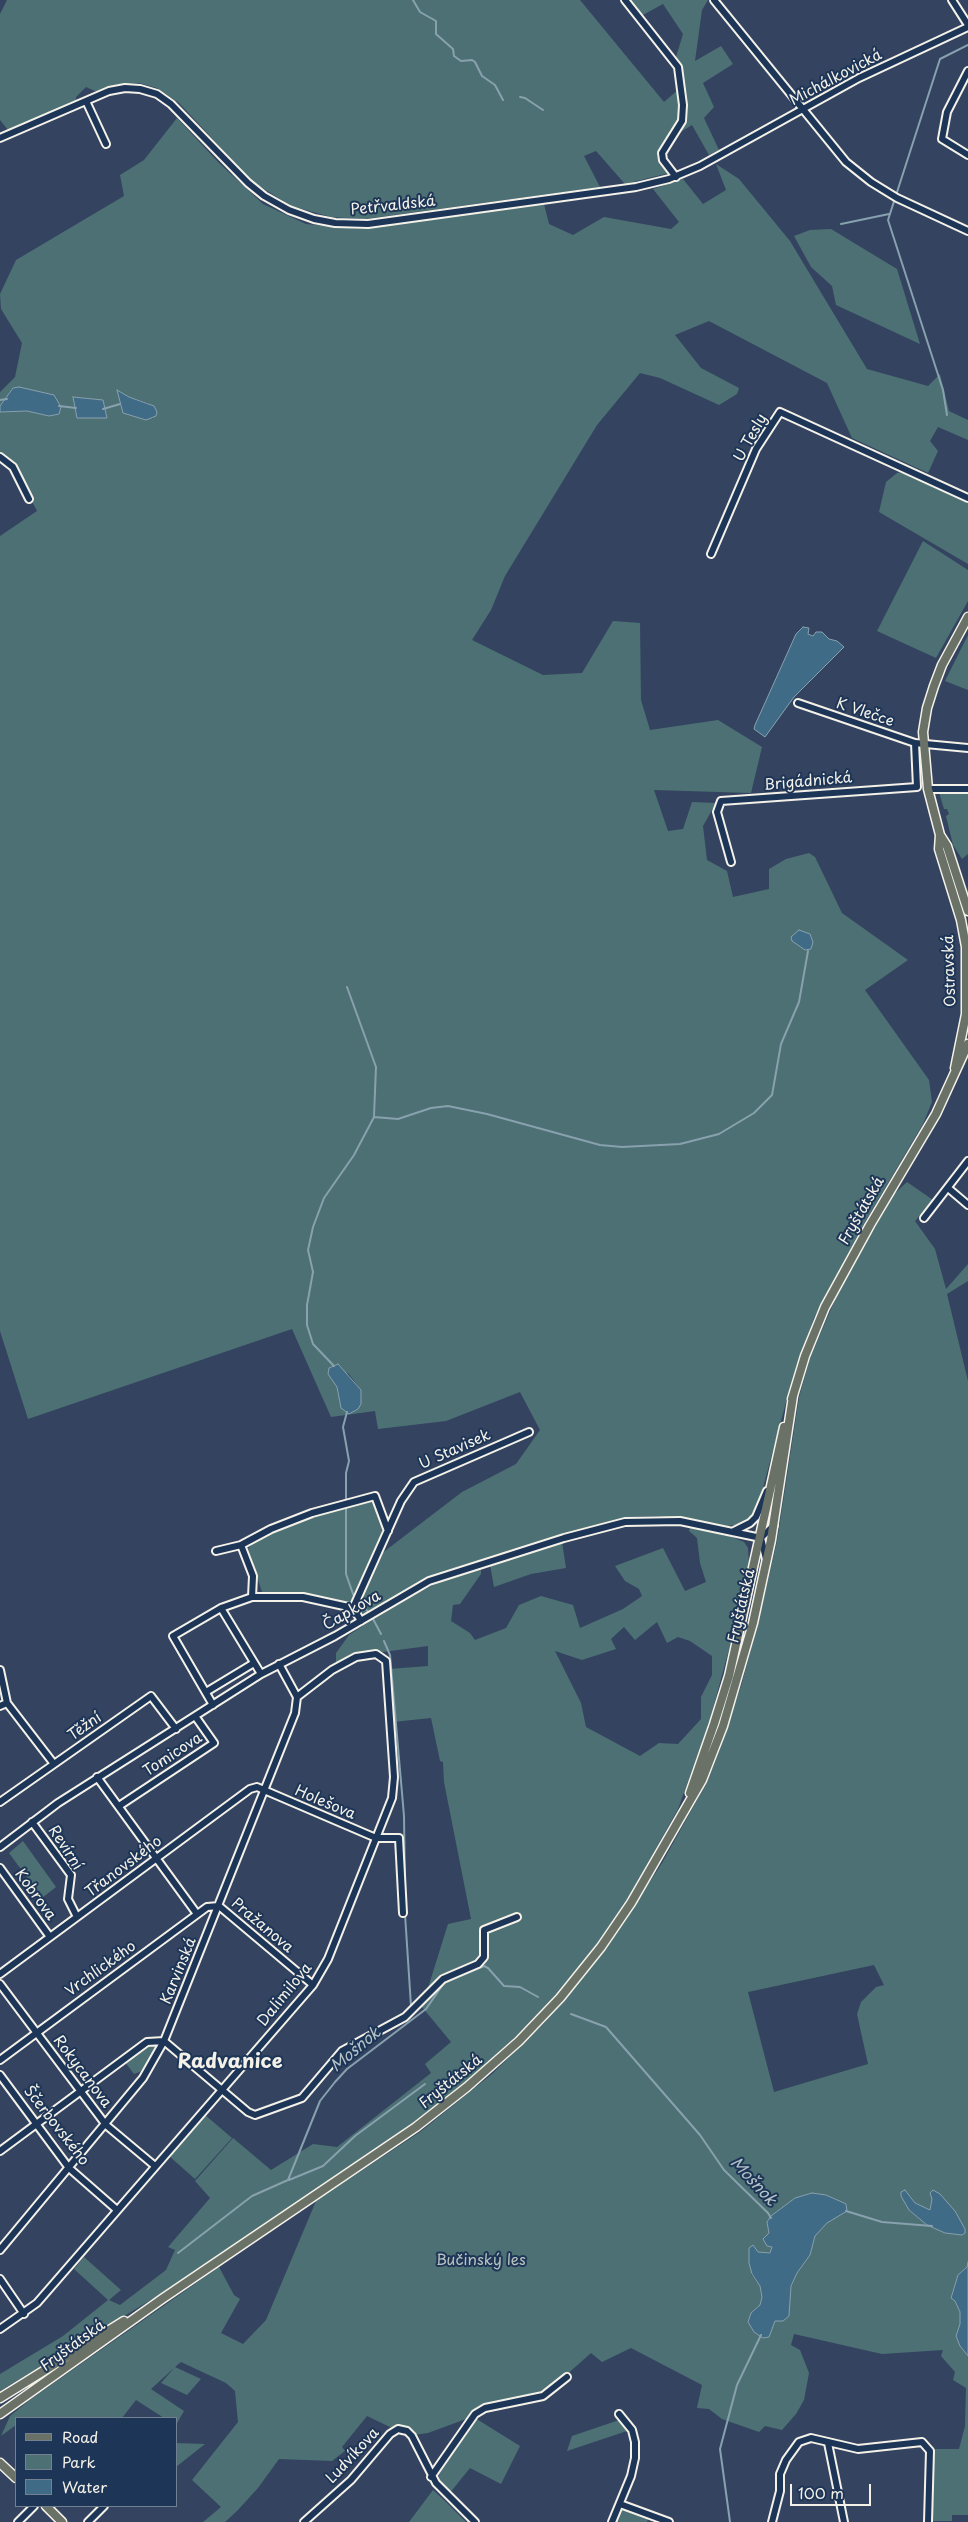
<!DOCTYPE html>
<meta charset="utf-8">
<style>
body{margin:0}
#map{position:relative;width:968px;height:2522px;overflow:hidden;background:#344460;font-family:"Playpen Sans",sans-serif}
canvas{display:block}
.legend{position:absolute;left:15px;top:2417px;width:162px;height:90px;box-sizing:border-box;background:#1d3557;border:1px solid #738091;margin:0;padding:6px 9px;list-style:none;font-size:15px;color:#f4f1e8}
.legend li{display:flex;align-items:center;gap:10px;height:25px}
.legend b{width:25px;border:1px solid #738091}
.scale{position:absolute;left:790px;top:2484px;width:81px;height:22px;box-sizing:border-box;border:2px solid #f4f1e8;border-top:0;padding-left:6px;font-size:15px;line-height:18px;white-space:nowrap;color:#f4f1e8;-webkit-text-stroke:4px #1d3557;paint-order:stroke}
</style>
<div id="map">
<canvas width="968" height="2522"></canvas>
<ul class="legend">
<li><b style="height:6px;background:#6a7166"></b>Road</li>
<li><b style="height:14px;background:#4c7073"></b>Park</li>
<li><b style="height:14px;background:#406b87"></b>Water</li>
</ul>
<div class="scale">100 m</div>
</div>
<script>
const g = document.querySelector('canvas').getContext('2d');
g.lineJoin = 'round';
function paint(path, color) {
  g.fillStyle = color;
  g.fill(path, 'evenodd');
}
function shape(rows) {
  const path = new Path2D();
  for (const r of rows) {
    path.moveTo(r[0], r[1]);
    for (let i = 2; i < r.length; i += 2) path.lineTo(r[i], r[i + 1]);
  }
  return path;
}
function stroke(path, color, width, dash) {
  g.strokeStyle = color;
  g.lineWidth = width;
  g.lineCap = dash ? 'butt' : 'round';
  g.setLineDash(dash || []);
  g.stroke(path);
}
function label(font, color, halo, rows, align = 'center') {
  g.font = font + ' "Playpen Sans",sans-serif';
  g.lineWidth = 4;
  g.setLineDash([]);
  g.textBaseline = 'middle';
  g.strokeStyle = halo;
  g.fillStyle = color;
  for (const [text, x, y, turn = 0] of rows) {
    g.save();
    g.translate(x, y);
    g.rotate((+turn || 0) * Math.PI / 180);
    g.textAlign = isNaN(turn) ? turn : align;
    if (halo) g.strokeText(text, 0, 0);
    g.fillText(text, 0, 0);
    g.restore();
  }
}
const green = shape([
 [7,0,580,0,664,102,679,89,681,117,674,131,657,155,669,173,625,184,596,151,584,156,600,187,365,219,331,217,291,206,253,182,179,103,157,88,139,83,114,85,97,92,86,87,76,97,76,101,8,130,0,120,0,14],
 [628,0,708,0,702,10,695,61,721,46,733,64,703,83,714,107,704,118,719,150,709,155,692,125,679,133,685,122,686,110,682,69,676,57,683,34,663,4,641,16],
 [177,118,219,163,263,204,306,224,360,229,544,204,549,224,573,235,604,217,671,229,679,222,653,189,683,179,703,204,726,190,716,164,739,179,790,241,867,369,928,386,940,374,949,411,968,420,968,440,938,427,930,441,938,451,928,473,852,438,827,383,709,321,675,335,701,368,739,388,737,394,719,405,660,378,640,373,597,425,505,576,491,610,472,640,543,675,582,673,613,621,640,623,641,700,650,730,718,720,762,747,751,793,654,790,668,831,683,829,692,802,716,803,703,826,707,860,727,871,733,897,769,889,769,869,786,859,809,853,815,857,842,913,908,960,865,990,929,1080,932,1102,923,1124,865,1222,814,1318,788,1395,757,1510,743,1524,728,1526,657,1516,626,1517,445,1571,408,1588,367,1615,361,1613,359,1606,381,1554,462,1492,516,1464,540,1430,520,1392,446,1421,378,1429,375,1411,331,1417,292,1329,28,1419,0,1331,0,536,37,511,14,467,0,455,0,412,27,411,49,416,13,388,0,406,0,392,15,377,22,343,1,309,0,294,16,260,124,196,120,175,144,160],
 [117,390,129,397,148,403,153,419],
 [73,397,103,400,107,417,78,418],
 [348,1373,361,1390,341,1408,337,1387],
 [831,229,897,269,920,344,836,305,832,286,811,267,794,236,810,230],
 [903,472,968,503,968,564,879,512,886,482,897,473],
 [923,541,968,570,968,601,936,658,877,631],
 [968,635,968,690,945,681],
 [938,789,968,790,968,854,962,859,953,845,946,816,949,814,947,809,944,809],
 [907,1182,933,1200,915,1221,935,1249,946,1289,968,1264,968,1281,947,1294,968,1381,968,2262,967,2267,958,2275,951,2297,955,2301,960,2312,960,2324,956,2336,968,2356,968,2515,952,2515,952,2521,930,2521,932,2449,959,2449,965,2426,966,2388,953,2380,955,2372,941,2356,943,2350,882,2354,794,2334,791,2345,800,2350,809,2373,804,2400,796,2414,782,2430,765,2426,759,2432,722,2419,709,2409,697,2408,702,2385,631,2348,602,2362,591,2353,547,2392,484,2406,466,2419,428,2433,413,2435,408,2429,395,2426,392,2428,367,2416,342,2447,345,2451,332,2461,279,2459,258,2488,237,2511,225,2522,203,2522,221,2507,192,2480,238,2422,235,2391,226,2383,181,2362,175,2367,201,2379,187,2395,161,2383,174,2368,151,2389,184,2411,176,2425,176,2418,164,2418,136,2400,122,2418,16,2418,16,2425,1,2436,10,2416,31,2399,219,2267,234,2295,240,2299,221,2333,243,2344,266,2320,316,2201,420,2132,492,2074,544,2023,605,1950,662,1863,707,1782,719,1752,741,1686,758,1624,777,1541,799,1397,810,1358,840,1288,894,1194],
 [874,1965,884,1985,876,1987,861,2002,857,2014,868,2064,774,2092,748,1992],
 [812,2193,826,2195,844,2203,833,2219,827,2223,815,2236,810,2255,797,2273,791,2286,790,2297,763,2338,754,2332,748,2322,751,2313,760,2305,762,2297,760,2286,751,2274,758,2252,770,2253,772,2247,767,2222,771,2216,795,2198],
 [939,2194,965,2229,962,2235,945,2233,927,2225,909,2210,910,2196,915,2203,930,2210,932,2199],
 [372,1500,385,1531,352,1604,304,1594,262,1592,248,1549,257,1538,313,1516],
 [690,1527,727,1535,744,1542,748,1548,749,1565,737,1620,709,1723,678,1809,627,1900,597,1944,556,1995,515,2037,464,2083,413,2123,159,2295,0,2391,0,2374,63,2336,108,2300,74,2269,84,2257,121,2290,109,2300,120,2305,166,2270,175,2250,168,2247,210,2198,195,2181,233,2138,271,2170,313,2144,337,2147,431,2073,425,2064,451,2042,422,2007,448,1924,471,1919,444,1782,443,1762,440,1761,431,1718,393,1722,389,1669,428,1666,428,1646,383,1652,373,1650,353,1656,336,1664,336,1653,349,1635,396,1604,439,1582,481,1567,481,1574,460,1604,453,1605,451,1621,470,1633,475,1640,506,1628,519,1605,541,1596,573,1605,580,1628,623,1609,642,1596,639,1589,625,1581,615,1566,663,1548,685,1591,706,1582,700,1563,697,1538,689,1531],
 [657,1622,667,1643,678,1637,690,1641,712,1656,712,1675,701,1697,701,1719,678,1744,659,1743,640,1756,586,1727,581,1703,555,1651,582,1660,616,1649,611,1639,624,1627,635,1640],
 [562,1542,566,1568,531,1574,494,1587,490,1565],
 [23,1841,56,1887,42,1898,9,1853],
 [159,2045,145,2070,134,2074,125,2062,146,2046],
 [204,2114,232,2138,195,2179,168,2155],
 [475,2418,520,2446,501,2484,470,2468,449,2494,441,2485,438,2473],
 [622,2419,630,2430,567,2451,572,2436],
 [176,2443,205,2444,176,2467],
 [433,2490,444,2500,466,2522,409,2522],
 [623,2508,649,2516,647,2522,614,2522,620,2510]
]);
const water = shape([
 [19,387,54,395,61,407,59,414,49,416,27,411,0,412,0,406,13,388,19,387],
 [117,390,129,397,154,406,157,412,156,416,146,420,123,413,117,390],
 [73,397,103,400,107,418,77,418,73,397],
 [803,627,809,628,808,634,813,636,816,632,822,632,829,639,837,641,844,647,794,697,765,737,754,729,755,725,796,634,803,627],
 [799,930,810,934,813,942,811,949,805,950,792,941,791,937,799,930],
 [338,1364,361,1390,361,1404,358,1409,349,1414,341,1408,337,1387,328,1374,329,1368,338,1364],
 [905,2190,915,2203,930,2210,932,2199,930,2193,933,2190,940,2194,955,2211,965,2229,965,2233,962,2235,945,2233,927,2225,909,2210,901,2196,901,2192,905,2190],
 [812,2193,826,2195,844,2203,846,2204,847,2211,827,2223,815,2236,810,2255,797,2273,791,2286,789,2316,783,2321,775,2321,769,2337,763,2338,754,2332,748,2322,751,2313,760,2305,762,2297,760,2286,752,2274,749,2263,749,2248,753,2245,758,2252,770,2253,772,2247,767,2246,763,2239,769,2233,767,2222,771,2216,795,2198,812,2193],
 [968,2262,968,2356,960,2346,956,2336,960,2324,960,2312,955,2301,951,2298,958,2275,967,2267,968,2262]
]);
const stream = shape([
 [413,0,420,12,436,21,436,34,453,49,454,56,461,61,472,60,475,62,482,76,495,85,503,100],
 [520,97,525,98,543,110],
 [841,224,889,214],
 [0,400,7,399],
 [59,406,76,408],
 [103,409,120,404],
 [947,415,943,390,888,220,940,59,968,45],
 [347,987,376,1067,374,1116],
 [334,1366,313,1344,307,1325,307,1305,313,1272,308,1250,313,1227,324,1198,354,1155,374,1117,398,1119,431,1108,448,1106,487,1114,600,1145,622,1147,680,1144,719,1134,754,1113,772,1095,781,1044,799,1002,808,951],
 [347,1412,343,1427,349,1461,346,1473,346,1574,353,1594,369,1613],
 [372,1617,381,1634],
 [384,1641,390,1655,404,1816,405,1890],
 [405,1914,411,2006],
 [571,2014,606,2027,700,2135,724,2170,768,2213,771,2218],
 [289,2180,323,2166,355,2136,425,2084],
 [846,2211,882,2222,932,2226],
 [178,2253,252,2196,288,2180,320,2101,335,2082,347,2069,426,2009,444,1983,484,1966,488,1968,504,1986,520,1987,538,1997],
 [730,2522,720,2449,737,2385,761,2335]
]);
const minor = shape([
 [625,0,678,67,683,105,682,121,662,153,663,160,676,177],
 [714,0,846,162,871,182,897,198,968,231],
 [952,0,968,25],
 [968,71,947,112,942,139,968,155],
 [86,101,106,144],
 [0,138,109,91,125,88,140,89,157,94,171,104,248,183,264,196,289,210,314,219,335,223,368,224,636,187,669,179,700,166,859,78,968,27],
 [0,457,13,467,29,499],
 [711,554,756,449,780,412,968,498],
 [798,703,915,743,968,748],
 [928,789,968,789],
 [731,862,717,812,721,801,917,787,915,743],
 [948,1188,968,1205],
 [924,1218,968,1161],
 [734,1531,750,1523,756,1517,767,1491],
 [761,1538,766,1559],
 [761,1538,774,1525],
 [241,1545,253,1576,252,1597],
 [216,1551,241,1545,271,1529,312,1513,375,1496,388,1531],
 [221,1608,261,1674],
 [353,1608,401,1501,414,1482,529,1432],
 [0,1670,7,1703,54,1764],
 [206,1692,254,1663],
 [213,1705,173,1636,221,1608,252,1597,303,1597,353,1608,361,1621],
 [0,1706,7,1703],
 [97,1777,197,1914],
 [0,1802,151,1696,176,1729],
 [119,1806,214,1743,195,1716],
 [32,1822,71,1875,68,1899,77,1917],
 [0,1847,58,1803,261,1674,335,1636,429,1581,564,1538,625,1522,680,1521,761,1538],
 [0,1868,50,1937],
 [219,1906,313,1985],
 [0,1974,250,1789,257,1787,376,1838,399,1838,403,1913],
 [0,1984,106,2125,155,2166],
 [0,2060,207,1907,219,1906],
 [0,2075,69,2168,117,2210],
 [0,2151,147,2042,164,2041,248,2112,255,2115,302,2098,342,2051,405,2017,443,1979,478,1964,484,1957,484,1930,517,1917],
 [0,2250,143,2078,164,2041,295,1713,297,1697,279,1664],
 [0,2279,24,2314],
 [0,2329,37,2303,313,1985,328,1959,392,1798,394,1777,386,1661,376,1654,356,1657,332,1670,297,1697],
 [828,2443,844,2522],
 [431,2477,475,2414,485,2408,543,2396,567,2377],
 [620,2504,669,2522],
 [18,2522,34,2506],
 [88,2522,104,2506],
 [304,2522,351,2480,390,2434,398,2429,407,2431,412,2436,436,2483,475,2522],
 [612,2522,631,2476,635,2458,635,2442,632,2430,619,2414],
 [772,2522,780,2491,780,2474,786,2460,799,2442,811,2438,858,2449,922,2442,930,2451,928,2522]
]);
const major = shape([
 [940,835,947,846,968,911],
 [955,1068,966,1014,966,947,961,920,939,849,940,835,928,789,923,732,927,708,934,686,942,665,968,617],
 [792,1399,805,1356,825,1307,870,1225,936,1114,968,1044],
 [690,1793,714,1724,729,1676,784,1427],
 [0,2398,124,2321],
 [0,2414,162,2299,416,2127,467,2087,519,2041,560,1998,601,1947,631,1903,702,1780,723,1726,753,1623,771,1540,793,1396],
 [0,2463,16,2478],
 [46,2506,62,2522]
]);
const streetNames = [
 ["Michálkovická",836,78,-28],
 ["Petřvaldská",393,206,-6],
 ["U Tesly",751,438,-61],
 ["K Vlečce",865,713,19],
 ["Brigádnická",808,782,-5],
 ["Ostravská",950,971,-92],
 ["Fryštátská",862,1211,-60],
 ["U Stavisek",455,1450,-24],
 ["Fryštátská",742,1606,-77],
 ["Čapkova",352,1611,-30],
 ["Těžní",85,1727,-35],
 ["Tomicova",173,1755,-33],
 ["Holešova",325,1803,23],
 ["Revírní",65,1848,57],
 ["Třanovského",124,1867,-37],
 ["Kobrova",35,1895,54],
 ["Pražanova",262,1926,40],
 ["Vrchlického",101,1969,-36],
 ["Karvinská",179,1971,-68],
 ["Dalimilova",285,1995,-51],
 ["Rokycanova",82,2072,53],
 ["Fryštátská",451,2082,-39],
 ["Ščerbovského",56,2126,52],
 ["Fryštátská",73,2346,-36],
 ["Ludvíkova",353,2456,-47]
];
const parkNames = [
 ["Bučinský les",481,2261]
];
const waterNames = [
 ["Mošnok",356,2050,-40],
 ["Mošnok",753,2182,47]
];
const districtNames = [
 ["Radvanice",230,2062]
];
paint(green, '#4c7073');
paint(water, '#406b87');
stroke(water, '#88a1ae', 1);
stroke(stream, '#88a1ae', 2);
stroke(minor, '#f4f1e8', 10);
stroke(major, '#f4f1e8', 11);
stroke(minor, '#1d3557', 6);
stroke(major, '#6a7166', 8);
label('15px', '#f4f1e8', '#1d3557', streetNames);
label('15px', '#b9c4bf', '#1d3557', parkNames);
label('italic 16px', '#b5c2c6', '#1d3557', waterNames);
label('bold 20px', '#f4f1e8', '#1d3557', districtNames);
</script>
